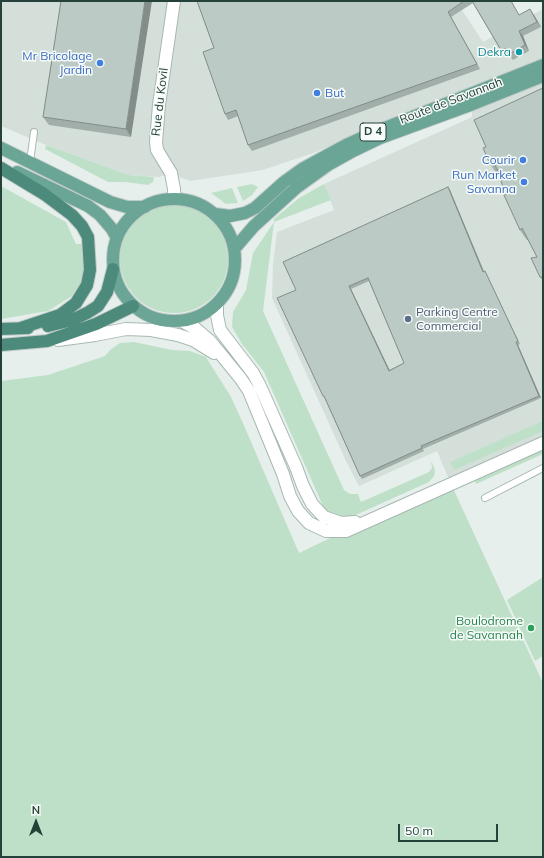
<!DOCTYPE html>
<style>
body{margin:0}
#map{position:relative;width:544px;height:858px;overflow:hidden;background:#e6efeb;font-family:Mulish,sans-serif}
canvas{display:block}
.frame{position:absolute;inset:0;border:2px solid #24423a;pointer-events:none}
.north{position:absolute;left:16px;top:802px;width:40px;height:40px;-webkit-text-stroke:3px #f7fbf9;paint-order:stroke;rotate:0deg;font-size:11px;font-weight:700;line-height:16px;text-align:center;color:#24423a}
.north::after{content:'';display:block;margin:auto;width:14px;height:18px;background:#24423a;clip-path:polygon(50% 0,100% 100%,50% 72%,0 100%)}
.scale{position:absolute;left:398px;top:824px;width:100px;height:18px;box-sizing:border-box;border:2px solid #24423a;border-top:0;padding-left:5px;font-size:12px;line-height:14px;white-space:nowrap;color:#24423a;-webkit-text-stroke:3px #f7fbf9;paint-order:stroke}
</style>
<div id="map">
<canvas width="544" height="858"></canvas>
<div class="frame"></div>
<div class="north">N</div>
<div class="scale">50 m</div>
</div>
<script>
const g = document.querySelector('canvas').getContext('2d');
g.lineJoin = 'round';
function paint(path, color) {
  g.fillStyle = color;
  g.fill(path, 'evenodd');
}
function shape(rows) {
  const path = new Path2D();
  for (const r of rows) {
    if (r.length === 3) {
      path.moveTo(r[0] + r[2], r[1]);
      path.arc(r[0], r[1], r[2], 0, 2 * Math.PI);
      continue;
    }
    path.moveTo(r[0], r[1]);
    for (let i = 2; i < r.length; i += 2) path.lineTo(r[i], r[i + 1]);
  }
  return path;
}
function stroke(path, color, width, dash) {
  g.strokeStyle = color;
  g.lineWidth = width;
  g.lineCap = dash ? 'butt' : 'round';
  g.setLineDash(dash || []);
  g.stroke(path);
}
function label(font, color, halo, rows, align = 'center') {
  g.font = font + ' Mulish,sans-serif';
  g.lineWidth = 3;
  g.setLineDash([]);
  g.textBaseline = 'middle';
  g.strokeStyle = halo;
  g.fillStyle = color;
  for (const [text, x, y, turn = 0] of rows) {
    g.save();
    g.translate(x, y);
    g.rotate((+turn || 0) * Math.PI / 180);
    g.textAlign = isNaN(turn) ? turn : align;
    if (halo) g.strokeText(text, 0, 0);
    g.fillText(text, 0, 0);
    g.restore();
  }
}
const built = shape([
 [1,1,456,1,483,42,543,9,543,59,372,127,316,152,263,170,190,181,171,174,158,177,129,175,46,145,1,126],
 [543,82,543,443,451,484,437,451,359,486,346,461,272,298,273,264,277,232,334,210,324,184,472,117,472,109]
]);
const green = shape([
 [46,145,129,175,154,177,153,182,148,185,125,182,108,182,45,149],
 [252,184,258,187,252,195,243,201,237,187],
 [324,184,331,200,274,222,263,311,344,490,350,494,358,494,361,502,429,472,432,468,431,461,435,470,434,476,429,482,349,518,326,513,264,372,242,344,232,327,233,312,246,290,253,253,274,222,274,219,299,198],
 [1,186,66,222,76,244,83,244,86,261,81,282,72,296,48,311,1,319],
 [232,188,238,203,226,204,211,193],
 [174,259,54],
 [134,342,172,350,190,351,206,357,231,397,242,421,299,553,366,521,451,484,543,683,543,857,1,857,1,381,48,375,105,356,110,350,120,343],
 [543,421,543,431,454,470,450,462],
 [543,448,543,454,476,484,474,478],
 [543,577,543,656,535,661,507,600]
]);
const service = shape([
 [30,162,34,132],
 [485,498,543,468]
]);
const minor = shape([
 [174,1,159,105,156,142,157,150,171,173,174,189,174,199]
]);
const tertiary = shape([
 [217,304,217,315,220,330,253,373,259,384,296,467,303,486,312,504,324,517,341,523,355,522],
 [182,321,196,329,210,341,241,379,249,391,283,474,290,496,298,511,309,523,326,531,346,531,543,443],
 [58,340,95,335,126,329,151,330,178,335,193,340,214,353]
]);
const primary = shape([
 [1,148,110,202,127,207,145,207],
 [17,172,88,206,100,215,112,229,117,238],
 [174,260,61],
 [215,214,230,216,245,213,255,208,284,182,302,169,346,145,377,131,543,65],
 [235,248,254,226,296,188,328,165,353,151,380,138,473,104,543,76]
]);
const trunk = shape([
 [1,168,44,194,72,215,82,226,88,237,90,270,87,285,76,303,60,315,21,328],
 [48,326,72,320,87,313,98,306,107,292,113,269],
 [1,329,28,328],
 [1,345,47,341,96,324,133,306]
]);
const wall = shape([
 [61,1,131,137,49,125,43,117],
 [197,1,511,1,519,15,534,15,541,27,523,36,529,51,513,60,508,54,504,56,473,3,451,17,480,69,252,151,248,145,238,116,228,120,225,114,214,48],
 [543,88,543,281,540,277,537,257,528,240,527,240,520,230,507,194,502,179,500,174,497,174,490,164,486,147],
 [448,187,450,190,484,271,485,271,486,274,520,344,518,345,541,398,423,449,424,451,362,479,360,476,325,399,323,396,296,290],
 [369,281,404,363,389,370,351,289]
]);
const shadedWall = shape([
 [145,1,152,1,131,137,126,129],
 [530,9,534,15,541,27,537,22],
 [448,12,451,17,480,69,477,64],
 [519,31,523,36,529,51,525,45],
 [448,187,450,190,485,275,483,272],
 [349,286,351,289,391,373,389,371],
 [516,342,518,345,541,398,539,396]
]);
const building = shape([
 [61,1,145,1,126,129,43,117,61,1],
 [197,1,464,1,448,12,477,64,248,145,236,110,225,114,203,52,214,48,197,1],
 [472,1,511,1,519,15,530,9,537,22,519,31,525,45,509,54,505,48,501,50,472,1],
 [543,88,543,277,540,277,531,258,537,257,522,228,520,230,504,195,507,194,501,182,502,179,494,163,490,164,483,148,486,147,474,120,543,88],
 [448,187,483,272,485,271,518,341,516,342,539,396,421,446,422,448,360,476,324,396,323,396,277,298,296,290,283,262,448,187],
 [368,278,404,363,389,371,349,286,368,278]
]);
const markers = [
 [519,52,4,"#0f9aa8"],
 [100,63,4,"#3f7fe0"],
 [317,93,4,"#3f7fe0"],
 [523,160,4,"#3f7fe0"],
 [524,182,4,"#3f7fe0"],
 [408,319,4,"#5c6f8a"],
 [531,628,4,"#2e9e5b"]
];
const shields = [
 [373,132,26]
];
const shieldNames = [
 ["D 4",373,132]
];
const cultureNames = [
 ["Dekra",511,52]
];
const shopNames = [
 ["Mr Bricolage",92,56],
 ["Jardin",92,70],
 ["But",325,93,"left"],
 ["Courir",515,160],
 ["Run Market",516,175],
 ["Savanna",516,189]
];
const streetNames = [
 ["Route de Savannah",451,101,-21],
 ["Rue du Kovil",160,102,-83]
];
const serviceNames = [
 ["Parking Centre",416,312],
 ["Commercial",416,326]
];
const leisureNames = [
 ["Boulodrome",523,621],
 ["de Savannah",523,635]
];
paint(built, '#d4dfda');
paint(green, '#bfe0c8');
stroke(service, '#a8b8b2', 8);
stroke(minor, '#a8b8b2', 14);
stroke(tertiary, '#a8b8b2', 14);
stroke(primary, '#c2cac8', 14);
stroke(trunk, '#c2cac8', 14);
stroke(service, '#fff', 6);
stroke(minor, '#fff', 12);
stroke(tertiary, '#fff', 12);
stroke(primary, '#6aa596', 12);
stroke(trunk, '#4c8a7c', 12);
paint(wall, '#a1aea9');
paint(shadedWall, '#838d89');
paint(building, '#bbcac4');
stroke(building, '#838d89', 1);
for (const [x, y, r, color] of markers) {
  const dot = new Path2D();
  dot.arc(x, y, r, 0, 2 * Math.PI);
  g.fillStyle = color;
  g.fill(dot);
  stroke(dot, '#f7fbf9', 1.5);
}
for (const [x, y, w] of shields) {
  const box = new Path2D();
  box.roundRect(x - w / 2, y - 9, w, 18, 3);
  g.fillStyle = '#f7fbf9';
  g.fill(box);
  stroke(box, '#24423a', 1);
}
label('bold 11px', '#24423a', null, shieldNames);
label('12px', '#0d838f', '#f7fbf9', cultureNames, 'right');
label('12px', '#366cbe', '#f7fbf9', shopNames, 'right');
label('12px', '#24423a', '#f7fbf9', streetNames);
label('12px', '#4e5e75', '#f7fbf9', serviceNames, 'left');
label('12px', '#27864d', '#f7fbf9', leisureNames, 'right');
</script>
